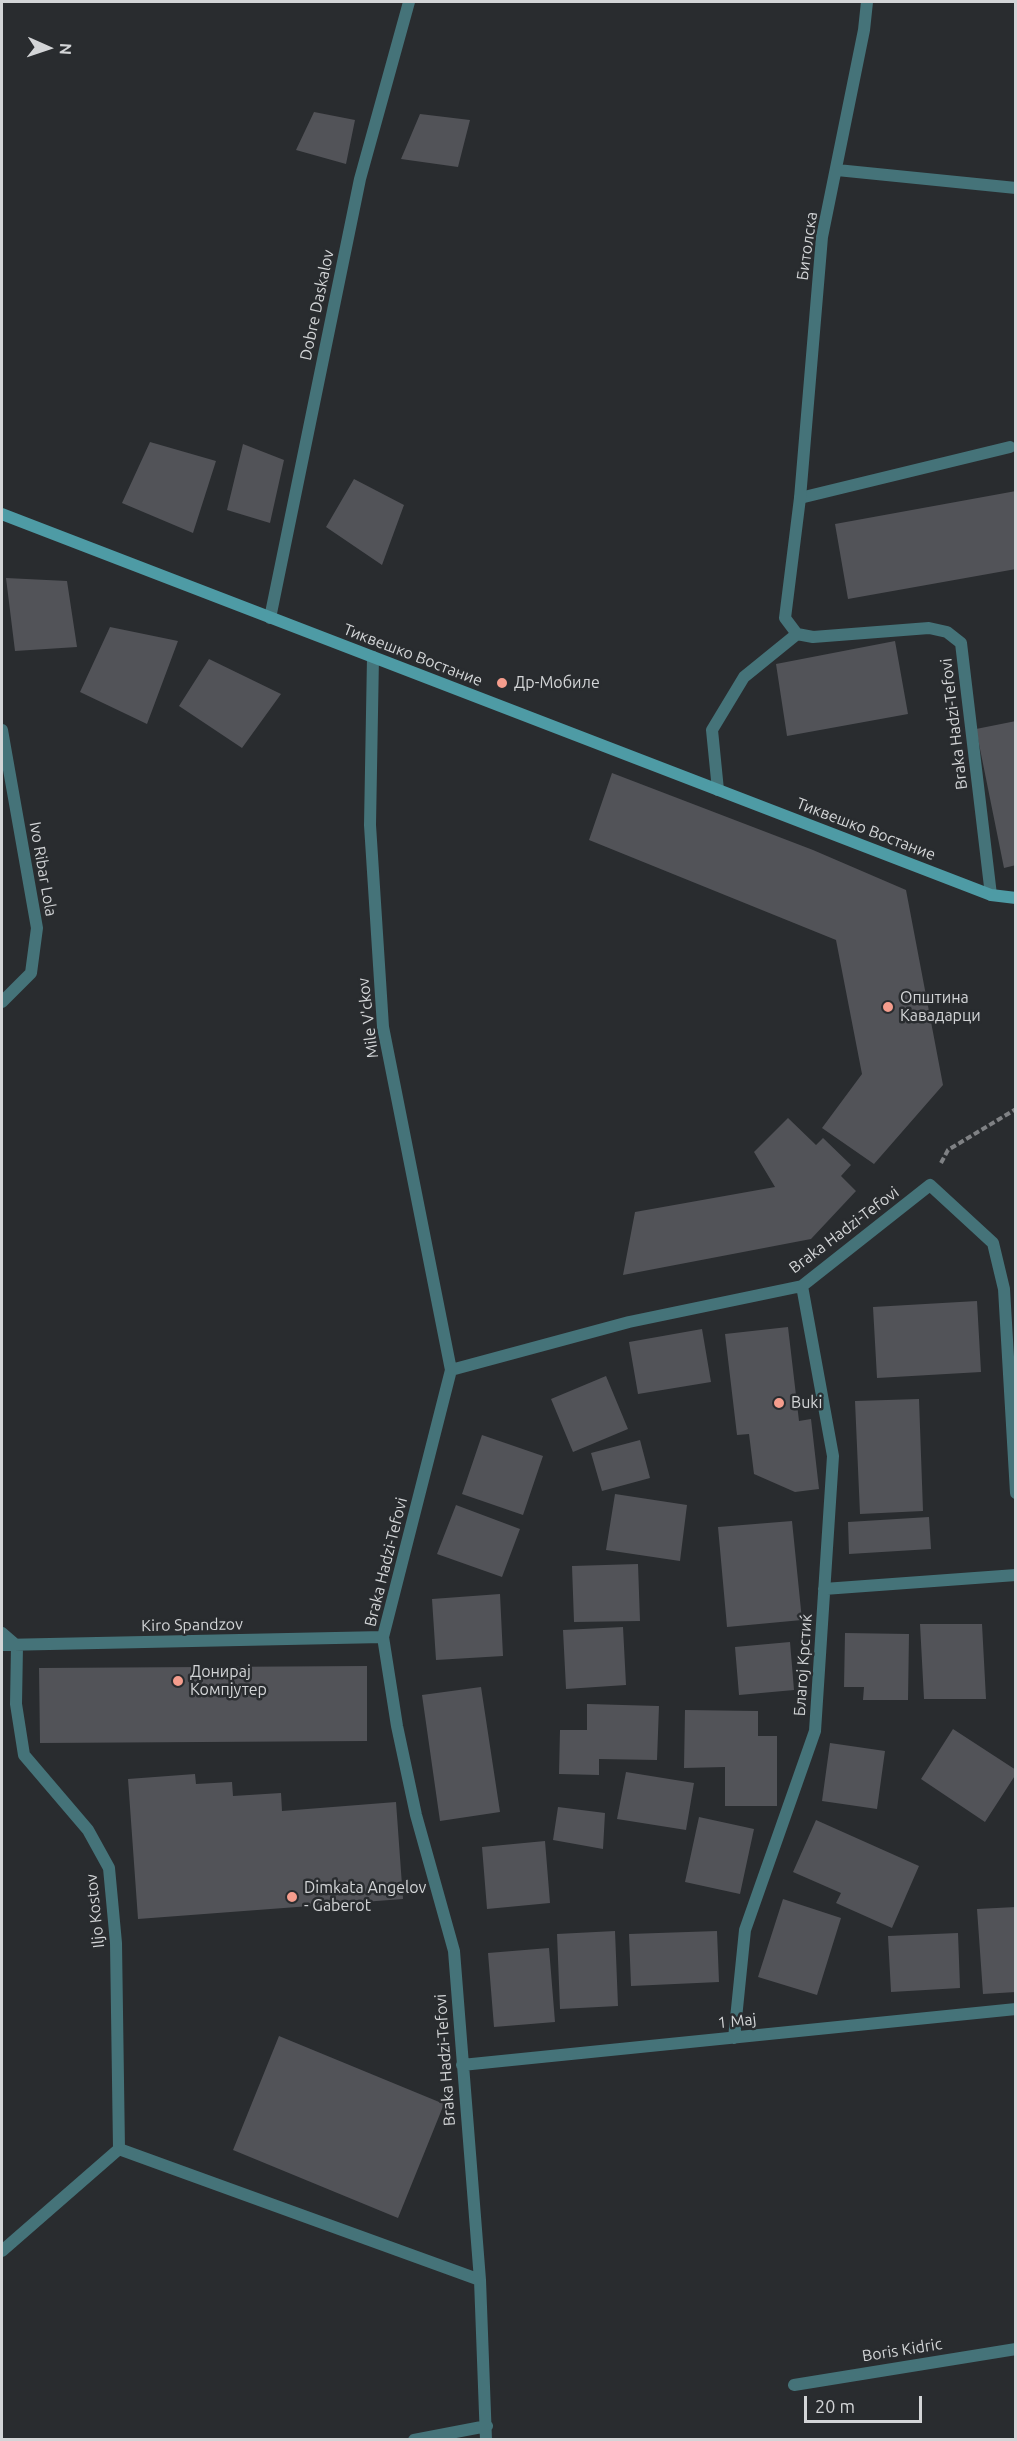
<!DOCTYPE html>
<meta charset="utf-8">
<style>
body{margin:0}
#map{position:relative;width:1017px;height:2441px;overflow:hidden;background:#292c2f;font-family:Ubuntu,sans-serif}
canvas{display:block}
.frame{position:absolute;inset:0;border:3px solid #d3d5d7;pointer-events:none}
.north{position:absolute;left:18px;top:18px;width:60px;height:60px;-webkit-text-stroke:4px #292c2f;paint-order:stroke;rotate:93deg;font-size:16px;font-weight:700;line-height:24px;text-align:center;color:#d3d5d7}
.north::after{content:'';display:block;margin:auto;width:21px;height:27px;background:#d3d5d7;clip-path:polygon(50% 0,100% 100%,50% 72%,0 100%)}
.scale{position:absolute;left:804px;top:2396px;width:118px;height:27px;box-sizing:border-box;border:3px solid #d3d5d7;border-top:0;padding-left:8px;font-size:18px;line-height:21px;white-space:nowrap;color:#d3d5d7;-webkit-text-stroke:4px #292c2f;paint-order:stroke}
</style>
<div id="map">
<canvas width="1017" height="2441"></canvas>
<div class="frame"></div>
<div class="north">N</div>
<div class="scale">20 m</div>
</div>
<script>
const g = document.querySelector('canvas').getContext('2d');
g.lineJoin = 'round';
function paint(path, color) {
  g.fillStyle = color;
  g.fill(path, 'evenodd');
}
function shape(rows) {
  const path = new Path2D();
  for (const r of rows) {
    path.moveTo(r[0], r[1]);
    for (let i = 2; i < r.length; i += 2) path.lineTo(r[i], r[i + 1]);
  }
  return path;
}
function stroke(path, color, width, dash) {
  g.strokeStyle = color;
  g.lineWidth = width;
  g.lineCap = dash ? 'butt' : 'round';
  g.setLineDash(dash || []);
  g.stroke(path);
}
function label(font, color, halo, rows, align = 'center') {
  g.font = font + ' Ubuntu,sans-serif';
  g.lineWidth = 5;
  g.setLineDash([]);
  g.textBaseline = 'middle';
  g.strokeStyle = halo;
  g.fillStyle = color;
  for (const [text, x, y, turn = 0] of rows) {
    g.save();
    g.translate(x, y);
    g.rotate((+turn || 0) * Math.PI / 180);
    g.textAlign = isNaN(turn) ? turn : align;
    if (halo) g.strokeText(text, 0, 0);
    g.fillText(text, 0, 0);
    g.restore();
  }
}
const building = shape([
 [314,112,355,120,346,164,296,150],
 [420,114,470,120,458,167,401,159],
 [150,442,216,461,193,533,122,503],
 [243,444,284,460,270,523,227,510],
 [354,479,404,505,382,565,326,527],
 [1016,491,1016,569,848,599,835,524],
 [6,578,67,581,77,647,15,651],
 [110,627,178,641,147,724,80,692],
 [895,641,908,714,787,736,776,664],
 [209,659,281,694,242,748,179,706],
 [1016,721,1016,865,1004,868,976,729],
 [612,773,813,850,906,890,943,1085,874,1164,822,1128,862,1074,836,940,589,840],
 [788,1118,816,1145,823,1138,851,1165,841,1176,856,1191,811,1239,623,1275,635,1212,775,1187,754,1152],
 [977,1301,981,1372,877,1378,873,1307],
 [788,1327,799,1421,811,1419,819,1489,795,1492,754,1474,749,1434,737,1435,725,1334],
 [702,1329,711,1382,638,1394,629,1342],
 [606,1376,628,1429,573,1452,551,1399],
 [919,1399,923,1511,860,1514,855,1401],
 [482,1435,543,1456,523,1515,462,1494],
 [640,1440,650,1478,602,1491,591,1453],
 [615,1494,687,1505,680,1561,606,1550],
 [456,1505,520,1529,502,1577,437,1554],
 [929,1517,931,1549,849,1554,848,1522],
 [792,1521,802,1620,727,1627,718,1527],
 [638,1564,640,1621,574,1622,572,1566],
 [500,1594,503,1656,436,1660,432,1599],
 [920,1624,982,1624,986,1699,924,1699],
 [623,1627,626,1685,566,1689,563,1630],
 [845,1633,909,1634,908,1700,863,1700,864,1687,844,1687],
 [790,1642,794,1690,739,1695,735,1647],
 [367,1666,367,1741,40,1743,39,1668],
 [481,1687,500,1812,440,1821,422,1695],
 [587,1704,659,1706,657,1760,599,1759,599,1775,559,1774,560,1730,587,1730],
 [685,1710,758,1711,758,1736,777,1736,777,1806,725,1806,725,1767,684,1768],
 [953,1729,1016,1770,1016,1774,985,1822,921,1779],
 [830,1743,885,1751,877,1809,822,1801],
 [626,1772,694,1783,686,1830,617,1819],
 [195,1774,196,1784,232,1782,233,1796,281,1793,282,1811,396,1802,403,1899,138,1919,128,1779],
 [558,1807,605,1813,603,1849,553,1840],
 [699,1817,754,1829,740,1894,685,1882],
 [816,1820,919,1866,892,1928,836,1903,841,1893,793,1872],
 [545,1841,550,1903,487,1909,482,1847],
 [783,1899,841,1918,817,1995,758,1977],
 [1016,1907,1016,1992,983,1994,977,1909],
 [615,1931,618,2006,560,2009,557,1934],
 [717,1931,719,1982,631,1986,629,1934],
 [958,1933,960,1988,891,1992,888,1936],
 [549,1948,555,2022,494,2027,488,1953],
 [279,2036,444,2104,398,2218,233,2150]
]);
const path = shape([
 [941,1163,948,1150,1016,1109]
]);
const lane = shape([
 [800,498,1010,447]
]);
const street = shape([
 [867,2,864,30,822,237,800,498,785,618,797,634,813,637,929,628,947,632,961,643,991,895],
 [837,170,1016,188],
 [270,618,360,179,409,2],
 [373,657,370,825,383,1027,451,1370,383,1637,397,1726,416,1815,454,1951,480,2280,486,2440],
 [2,730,37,928,31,973,2,1002],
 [718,790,712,730,744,677,797,634],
 [451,1370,629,1322,802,1286,930,1185,993,1243,1004,1289,1016,1493],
 [824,1589,1016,1575],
 [2,1633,17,1646,16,1704,24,1755,88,1830,109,1868,116,1943,119,2149],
 [2,1645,383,1637],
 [734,2038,745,1930,815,1731,833,1456,802,1286],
 [462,2065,1016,2009],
 [119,2149,480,2280],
 [2,2251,119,2149],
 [794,2385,1016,2349],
 [414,2440,487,2426]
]);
const secondary = shape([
 [2,514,991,895,1016,898]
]);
const markers = [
 [502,683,6,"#f59d8d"],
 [888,1007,6,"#f59d8d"],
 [779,1403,6,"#f59d8d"],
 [178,1681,6,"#f59d8d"],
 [292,1897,6,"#f59d8d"]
];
const streetNames = [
 ["Битолска",807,246,-82],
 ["Dobre Daskalov",317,305,-78],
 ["Тиквешко Востание",413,655,21],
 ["Braka Hadzi-Tefovi",954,724,-97],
 ["Тиквешко Востание",866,829,21],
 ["Ivo Ribar Lola",43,869,80],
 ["Mile V'ckov",368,1018,-97],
 ["Braka Hadzi-Tefovi",844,1230,-37],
 ["Braka Hadzi-Tefovi",386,1562,-76],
 ["Kiro Spandzov",192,1625,-1],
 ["Благој Крстиќ",803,1665,-86],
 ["Iljo Kostov",95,1911,-96],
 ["1 Maj",737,2021,-6],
 ["Braka Hadzi-Tefovi",445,2060,-94],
 ["Boris Kidric",902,2350,-9]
];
const poiNames = [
 ["Др-Мобиле",514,683],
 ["Општина",900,998],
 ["Кавадарци",900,1016],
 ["Buki",791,1403],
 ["Донирај",190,1672],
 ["Компјутер",190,1690],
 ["Dimkata Angelov",304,1888],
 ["- Gaberot",304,1906]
];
paint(building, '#525358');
stroke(path, '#7f8184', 4, [6, 3]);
stroke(lane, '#457379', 12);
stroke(street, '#457379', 12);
stroke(secondary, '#4e9ba5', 12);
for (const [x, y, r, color] of markers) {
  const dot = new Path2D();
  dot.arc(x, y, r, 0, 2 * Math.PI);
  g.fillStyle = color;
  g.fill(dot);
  stroke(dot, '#292c2f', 2);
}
label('16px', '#d3d5d7', '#292c2f', streetNames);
label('16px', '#d3d5d7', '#292c2f', poiNames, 'left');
</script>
